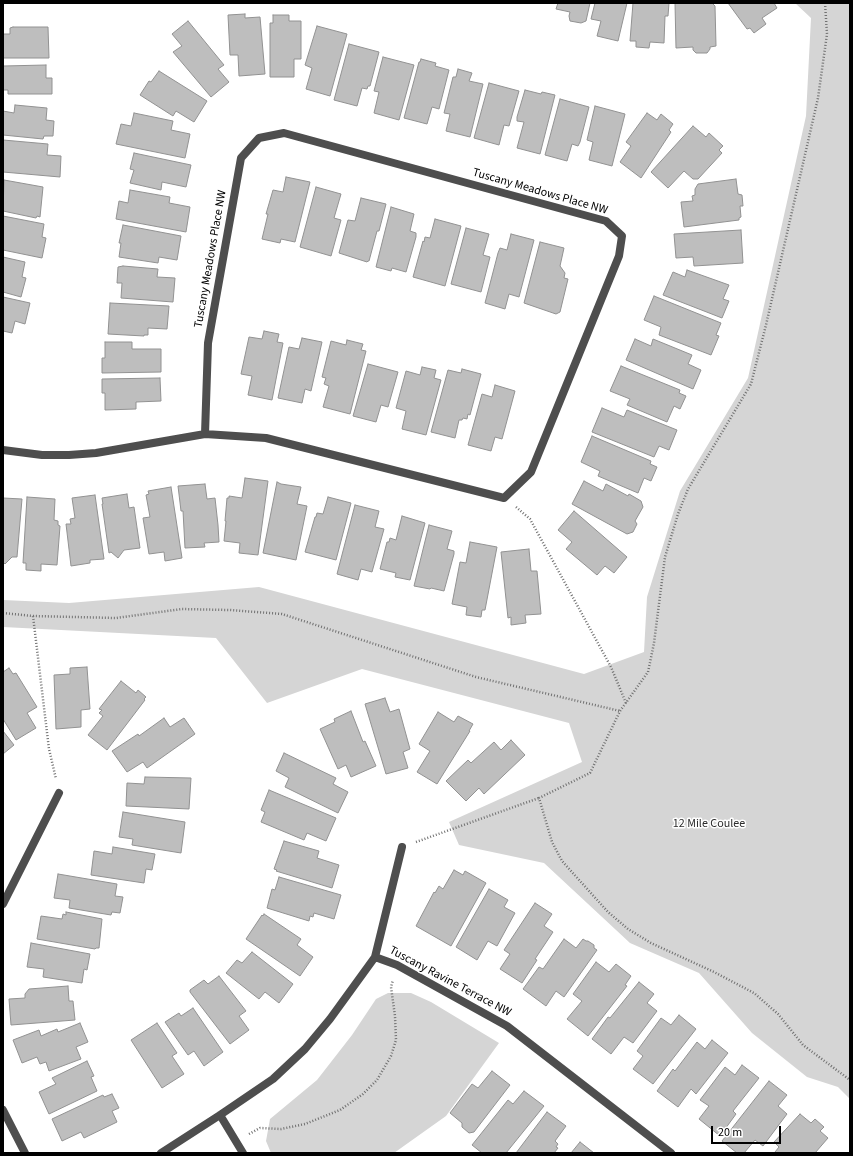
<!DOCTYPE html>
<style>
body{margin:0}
#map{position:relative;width:853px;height:1156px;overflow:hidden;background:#fff;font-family:"Source Sans 3",sans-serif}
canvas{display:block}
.frame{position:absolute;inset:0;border:4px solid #000;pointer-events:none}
.scale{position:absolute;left:711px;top:1126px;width:70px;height:18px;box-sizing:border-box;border:2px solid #000;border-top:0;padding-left:5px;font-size:12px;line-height:14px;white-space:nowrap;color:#000;-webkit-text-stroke:3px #fff;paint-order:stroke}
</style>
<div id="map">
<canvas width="853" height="1156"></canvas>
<div class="frame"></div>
<div class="scale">20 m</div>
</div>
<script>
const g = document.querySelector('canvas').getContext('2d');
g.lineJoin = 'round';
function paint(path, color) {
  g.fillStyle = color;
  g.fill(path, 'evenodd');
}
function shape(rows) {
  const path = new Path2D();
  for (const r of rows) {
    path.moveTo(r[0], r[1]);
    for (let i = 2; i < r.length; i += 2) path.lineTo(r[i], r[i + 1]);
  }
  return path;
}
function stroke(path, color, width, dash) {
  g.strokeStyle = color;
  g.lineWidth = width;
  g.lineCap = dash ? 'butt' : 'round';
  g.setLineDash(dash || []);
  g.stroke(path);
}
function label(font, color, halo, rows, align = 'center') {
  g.font = font + ' "Source Sans 3",sans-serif';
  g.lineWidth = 3;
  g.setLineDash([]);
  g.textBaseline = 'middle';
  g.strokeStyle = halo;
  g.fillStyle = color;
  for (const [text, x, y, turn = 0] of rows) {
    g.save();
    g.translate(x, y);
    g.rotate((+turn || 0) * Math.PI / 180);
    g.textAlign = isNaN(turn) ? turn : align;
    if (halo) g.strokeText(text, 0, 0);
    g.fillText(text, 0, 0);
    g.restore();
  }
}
const green = shape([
 [795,3,850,3,850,1099,838,1087,807,1077,752,1033,699,973,630,943,544,863,459,845,449,822,582,762,569,723,362,669,267,703,216,638,3,627,3,600,69,603,259,587,584,674,644,652,647,597,680,491,748,378,806,116,811,18],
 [388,993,411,993,431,1002,499,1043,446,1116,394,1153,271,1153,266,1141,270,1119,317,1080,352,1035,376,999]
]);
const building = shape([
 [558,3,590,3,586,21,581,23,570,21,569,16,570,12,556,9,558,3],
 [595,3,627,3,618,41,597,36,601,21,591,19,595,3],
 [633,3,669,3,668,16,665,16,664,43,650,42,649,48,636,47,636,41,630,41,633,3],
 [675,3,712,3,715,6,716,46,710,47,710,49,707,53,696,53,693,50,693,47,676,48,675,3],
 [728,3,774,3,777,8,762,18,766,24,754,33,750,28,747,29,728,3],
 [245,14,245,18,260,17,265,74,239,76,238,55,230,55,228,15,245,14],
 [273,15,289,15,289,21,301,21,301,59,294,59,294,77,270,77,270,23,273,23,273,15],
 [188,21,224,65,218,69,229,82,211,97,173,52,182,46,172,34,188,21],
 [317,26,347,34,330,96,306,89,312,68,305,65,317,26],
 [13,27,48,27,49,58,3,58,3,34,10,34,10,28,13,27],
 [349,44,379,52,370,86,368,86,367,89,362,88,357,106,334,100,349,44],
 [383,57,414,65,399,120,374,113,379,92,374,91,383,57],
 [421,59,436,63,435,66,449,70,439,109,432,107,427,124,404,118,419,62,420,62,421,59],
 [46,65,46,78,52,78,52,94,8,94,8,90,3,90,3,66,46,65],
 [458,69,472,73,469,81,483,84,470,137,446,131,450,114,444,113,453,77,456,77,458,69],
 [159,71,207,101,194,122,176,111,173,116,140,95,149,81,151,82,159,71],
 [489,83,519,91,509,126,504,125,499,145,474,138,489,83],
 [525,90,541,94,542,92,555,95,540,154,517,148,524,122,517,121,517,117,525,90],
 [560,99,589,107,580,142,578,146,572,144,567,161,545,155,560,99],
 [15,105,47,108,46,120,54,121,53,136,44,136,43,139,3,135,3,111,14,113,15,105],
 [595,106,625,114,612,166,589,160,593,142,587,140,595,106],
 [134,113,173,121,171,130,190,134,185,158,116,144,121,124,131,126,134,113],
 [647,113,657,120,661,114,673,124,669,130,671,132,641,178,620,162,631,146,626,142,647,113],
 [693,126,706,137,709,133,723,146,719,150,722,153,698,179,693,179,684,171,668,188,651,172,693,126],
 [3,140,48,144,47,155,61,156,60,177,3,172,3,140],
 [134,153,191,165,186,187,162,182,161,190,130,183,134,170,130,169,134,153],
 [286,177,310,182,295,242,281,239,280,243,262,239,268,214,266,214,273,190,283,192,286,177],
 [736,179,738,194,742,195,743,206,740,206,741,217,739,218,739,220,684,227,681,202,693,201,692,196,695,195,695,189,698,184,736,179],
 [4,180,43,187,40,217,37,216,36,218,3,211,4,180],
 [316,187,341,194,334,218,341,220,331,256,300,247,316,187],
 [130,190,170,197,169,203,190,207,186,232,116,219,119,201,128,203,130,190],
 [361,198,386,204,379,231,377,231,369,261,368,261,367,262,339,253,348,220,355,221,361,198],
 [391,207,414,214,410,231,416,233,416,237,406,272,392,268,391,271,376,267,391,207],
 [3,216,44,224,42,237,46,238,42,258,3,250,3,216],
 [435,219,461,226,445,286,413,277,423,241,424,242,425,237,430,238,435,219],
 [123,225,181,236,177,260,159,257,158,263,119,257,121,243,119,243,123,225],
 [466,228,489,234,483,255,490,257,481,292,451,284,466,228],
 [741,230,743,263,694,266,693,257,676,258,674,234,741,230],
 [511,234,534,240,519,297,509,294,505,309,485,303,498,253,500,248,507,250,511,234],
 [540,242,564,248,560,266,565,273,564,278,568,279,560,312,556,314,524,303,540,242],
 [3,257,25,262,22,277,26,278,21,297,3,292,3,257],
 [123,266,158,269,157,277,175,278,173,302,121,298,122,283,117,283,118,267,123,266],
 [687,270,729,285,723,299,729,301,722,318,663,295,673,272,685,277,687,270],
 [654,296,721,323,716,335,719,336,711,355,659,335,661,327,644,320,654,296],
 [3,297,30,303,25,324,15,321,12,333,3,331,3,297],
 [110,303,169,306,167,329,148,328,148,335,144,335,144,336,108,334,110,303],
 [264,331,279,334,277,342,283,343,272,400,248,395,252,376,241,374,249,337,262,339,264,331],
 [302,338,322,342,311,391,305,389,302,403,278,398,289,347,299,349,302,338],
 [635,339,651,346,653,339,692,355,688,364,701,370,693,389,626,360,635,339],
 [347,340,363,344,361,350,366,351,350,414,323,407,329,386,324,384,326,378,322,377,331,341,346,345,347,340],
 [105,342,132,342,132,349,161,349,161,372,102,373,102,358,105,358,105,342],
 [368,364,398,372,388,407,381,405,376,422,353,416,368,364],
 [621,366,680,390,679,393,686,396,680,409,674,406,667,422,627,405,630,399,610,391,621,366],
 [422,367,436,370,434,378,441,380,426,435,402,429,406,411,396,408,406,371,420,375,422,367],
 [462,369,481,374,470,415,468,414,467,419,463,418,462,420,459,420,455,438,431,432,448,370,461,373,462,369],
 [160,378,161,401,136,402,136,409,105,410,105,393,102,393,102,379,160,378],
 [495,385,515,391,502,439,495,437,491,451,468,445,482,394,492,397,495,385],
 [602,408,624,417,627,410,677,430,669,450,659,446,654,457,592,432,602,408],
 [592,436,651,461,650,464,657,467,651,481,644,478,638,493,598,476,600,471,581,462,592,436],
 [245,478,268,481,258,555,239,553,240,543,224,541,226,521,225,521,227,498,229,498,229,496,242,498,245,478],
 [584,481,603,491,606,484,628,496,629,494,641,501,643,507,635,521,637,524,633,532,627,534,572,504,584,481],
 [277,482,281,484,301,487,297,504,307,506,296,560,263,553,277,482],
 [205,484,207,499,215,498,218,525,219,542,204,543,205,547,185,548,183,511,181,511,178,486,205,484],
 [171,487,182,558,165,561,164,552,149,554,143,518,150,517,146,495,149,494,148,491,171,487],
 [127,494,129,508,134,507,140,548,124,550,118,558,111,552,109,553,102,504,103,504,102,498,127,494],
 [95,495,104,559,90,560,90,563,71,566,66,524,71,524,70,519,75,518,72,498,95,495],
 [27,497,55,499,54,520,58,521,58,525,60,526,57,565,41,564,41,571,26,570,26,563,23,563,27,497],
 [328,497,351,503,336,560,305,552,315,517,316,517,317,513,323,514,328,497],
 [3,498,22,499,17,557,12,557,5,564,3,562,3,498],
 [355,505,379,511,375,527,384,529,372,572,361,569,358,580,337,574,355,505],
 [574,511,627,557,614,573,605,566,597,575,566,549,572,542,558,530,574,511],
 [402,516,425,523,410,580,395,577,396,573,380,569,387,542,389,542,390,538,396,540,402,516],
 [429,525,452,531,447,549,454,551,454,554,444,591,431,588,430,589,414,586,429,525],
 [470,542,497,547,485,610,482,610,481,617,466,615,467,607,452,604,460,562,466,563,470,542],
 [529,549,531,571,537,571,541,614,525,615,526,623,511,625,511,617,508,618,501,552,529,549],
 [87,667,90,709,81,710,81,727,56,729,54,675,70,674,70,668,87,667],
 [9,668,13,674,16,673,37,707,27,713,36,728,16,740,3,719,3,672,9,668],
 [121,681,136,693,138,690,146,697,144,699,145,700,107,750,88,735,103,716,99,713,102,710,99,709,121,681],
 [385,698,390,712,399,709,410,749,403,752,408,768,386,774,365,704,385,698],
 [351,711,363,742,365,741,376,766,351,777,346,765,338,769,320,729,335,722,334,719,351,711],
 [438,712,454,722,458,716,473,724,469,731,470,731,437,784,417,772,430,751,419,744,438,712],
 [164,718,170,727,184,718,195,734,147,768,143,762,127,772,112,751,138,734,139,736,164,718],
 [3,731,14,745,3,754,3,731],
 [511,740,525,755,484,794,479,788,466,801,446,781,468,760,471,763,494,742,501,750,511,740],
 [284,753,336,778,333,784,348,792,338,813,285,787,289,778,276,771,284,753],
 [145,777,191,778,189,809,126,806,127,783,144,784,145,777],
 [269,790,336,818,326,841,307,833,304,840,261,822,265,812,261,810,269,790],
 [123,812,185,822,181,853,132,845,133,839,119,837,123,812],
 [284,841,319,851,317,858,339,865,332,888,276,871,277,870,274,869,284,841],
 [113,847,155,854,152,870,146,869,144,883,91,875,94,851,112,854,113,847],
 [454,870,463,875,465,871,486,883,451,946,416,926,434,892,435,893,439,886,443,889,454,870],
 [58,874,117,884,115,896,123,897,120,913,112,912,111,915,69,908,70,900,54,898,58,874],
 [279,877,341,895,334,919,314,913,313,917,310,916,309,921,267,908,272,889,275,890,279,877],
 [489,889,508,900,504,907,515,913,497,946,488,941,477,960,456,947,489,889],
 [535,903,552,914,544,926,553,932,535,959,537,960,522,983,500,969,510,954,504,950,535,903],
 [66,912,102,919,99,948,96,948,95,949,37,939,41,916,62,919,63,914,66,915,66,912],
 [264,914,301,939,297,945,313,957,300,976,246,939,262,915,263,916,264,914],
 [564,939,576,948,583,939,586,941,588,941,594,945,594,948,597,950,564,997,556,991,546,1006,523,989,539,967,543,969,564,939],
 [31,943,90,954,87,970,84,969,82,983,43,977,44,969,27,967,31,943],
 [252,952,293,984,279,1003,265,992,259,999,226,973,237,960,242,963,252,952],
 [596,962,609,972,616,964,631,976,625,985,627,986,588,1036,567,1019,582,1001,573,994,596,962],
 [219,976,246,1011,239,1016,249,1030,230,1044,190,992,190,990,204,980,208,984,219,976],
 [639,982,654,994,647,1003,657,1011,633,1043,624,1037,611,1054,592,1039,608,1017,610,1018,639,982],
 [68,986,69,1001,73,1001,75,1020,11,1025,9,999,25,998,25,994,29,989,68,986],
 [193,1008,223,1052,204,1066,194,1051,188,1055,165,1022,179,1013,181,1016,193,1008],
 [679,1015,696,1029,653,1084,633,1069,643,1056,637,1051,661,1018,671,1025,679,1015],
 [80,1023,88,1042,76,1047,81,1059,49,1071,46,1062,40,1064,37,1057,22,1063,13,1040,39,1030,41,1036,57,1029,58,1032,80,1023],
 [157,1023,177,1053,172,1056,184,1074,162,1088,131,1040,157,1023],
 [712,1040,728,1053,696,1094,691,1089,678,1107,657,1091,673,1069,675,1071,697,1042,705,1049,712,1040],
 [87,1061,94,1076,91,1077,97,1091,49,1114,39,1092,56,1084,52,1078,87,1061],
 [742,1065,759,1078,733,1111,736,1114,720,1136,699,1119,709,1106,700,1100,725,1067,735,1075,742,1065],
 [492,1071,510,1085,474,1132,469,1133,462,1127,462,1123,450,1113,472,1084,478,1088,492,1071],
 [769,1081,787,1095,778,1106,787,1114,763,1146,755,1140,744,1153,737,1153,722,1141,769,1081],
 [524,1091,544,1106,506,1153,482,1153,472,1145,508,1100,513,1104,524,1091],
 [112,1094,119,1108,112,1111,117,1122,84,1138,81,1132,62,1141,52,1119,103,1095,104,1097,112,1094],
 [547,1112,566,1126,555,1141,558,1144,556,1147,558,1148,554,1153,516,1153,547,1112],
 [800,1114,811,1123,815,1119,824,1127,820,1131,828,1138,815,1153,776,1153,775,1152,779,1147,774,1142,800,1114],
 [580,1142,594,1153,571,1153,580,1142]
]);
const path = shape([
 [825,3,827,34,818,98,766,325,751,384,688,489,678,514,665,557,654,643,648,672,620,711,590,773,539,798,552,842,562,861,608,912,628,929,651,943,714,972,754,993,778,1014,803,1045,850,1080],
 [516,507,530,519,611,667,626,703],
 [3,613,33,616,116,618,182,609,230,610,282,614,476,677,620,711],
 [33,616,49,749,56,779],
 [416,842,539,798],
 [249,1134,260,1128,281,1129,305,1124,340,1110,363,1094,377,1080,391,1056,396,1040,395,1016,391,987,393,980]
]);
const street = shape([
 [3,450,42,455,69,455,96,453,205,434,266,438,504,498,531,472,619,256,622,236,606,221,284,133,259,138,241,158,208,343,205,434],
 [3,904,59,793],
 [375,957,402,847],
 [3,1110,25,1153],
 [220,1115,243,1153],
 [161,1153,220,1115,273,1079,305,1049,330,1019,375,957,397,965,507,1026,671,1153]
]);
const streetNames = [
 ["Tuscany Meadows Place NW",540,192,16],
 ["Tuscany Meadows Place NW",211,259,-80],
 ["Tuscany Ravine Terrace NW",450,982,28]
];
const parkNames = [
 ["12 Mile Coulee",709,824]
];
paint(green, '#d5d5d5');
paint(building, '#bebebe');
stroke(building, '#929292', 1);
stroke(path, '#707070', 2.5, [1, 2]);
stroke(street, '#4e4e4e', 8);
label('12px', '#000', '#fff', streetNames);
label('12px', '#2c2c2c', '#fff', parkNames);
</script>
